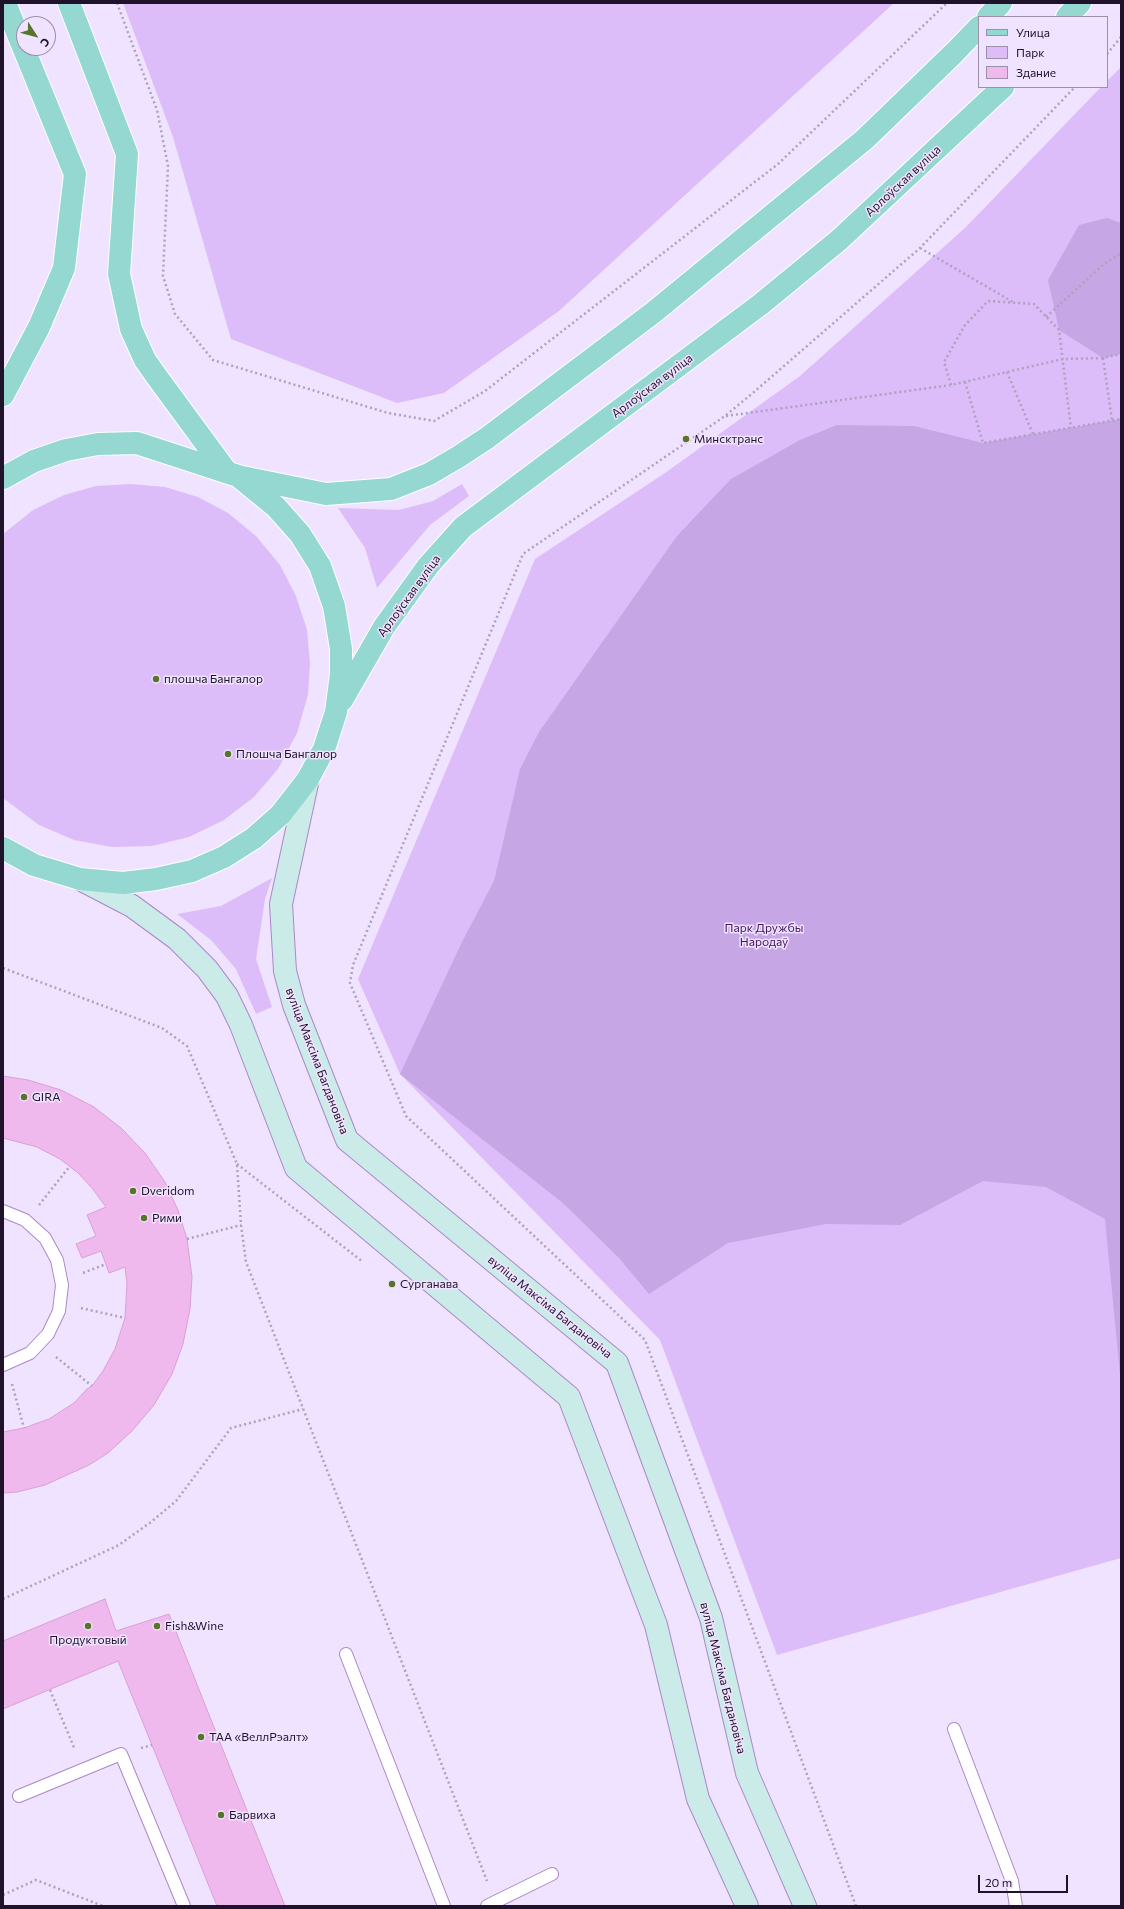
<!DOCTYPE html>
<meta charset="utf-8">
<style>
body{margin:0}
#map{position:relative;width:1124px;height:1909px;overflow:hidden;background:#f0e3ff;font-family:Commissioner,sans-serif}
canvas{display:block}
.frame{position:absolute;inset:0;border:4px solid #20122b;pointer-events:none}
.legend{position:absolute;left:978px;top:16px;width:130px;height:72px;box-sizing:border-box;background:#f0e3ff;border:1px solid #9d8faa;margin:0;padding:5px 7px;list-style:none;font-size:12px;color:#20122b}
.legend li{display:flex;align-items:center;gap:8px;height:20px}
.legend b{width:20px;border:1px solid #9d8faa}
.north{position:absolute;left:16px;top:16px;width:40px;height:40px;box-sizing:border-box;background:#f0e3ff;border:1px solid #9d8faa;border-radius:50%;rotate:126deg;font-size:11px;font-weight:700;line-height:16px;text-align:center;color:#20122b}
.north::after{content:'';display:block;margin:auto;width:14px;height:18px;background:#577429;clip-path:polygon(50% 0,100% 100%,50% 72%,0 100%)}
.scale{position:absolute;left:978px;top:1875px;width:90px;height:18px;box-sizing:border-box;border:2px solid #20122b;border-top:0;padding-left:5px;font-size:12px;line-height:14px;white-space:nowrap;color:#20122b;-webkit-text-stroke:3px #f0e3ff;paint-order:stroke}
</style>
<div id="map">
<canvas width="1124" height="1909"></canvas>
<div class="frame"></div>
<ul class="legend">
<li><b style="height:5px;background:#95d7d1"></b>Улица</li>
<li><b style="height:11px;background:#dcbdf9"></b>Парк</li>
<li><b style="height:11px;background:#f0b9ee"></b>Здание</li>
</ul>
<div class="north">С</div>
<div class="scale">20 m</div>
</div>
<script>
const g = document.querySelector('canvas').getContext('2d');
g.lineJoin = 'round';
function paint(path, color) {
  g.fillStyle = color;
  g.fill(path, 'evenodd');
}
function shape(rows) {
  const path = new Path2D();
  for (const r of rows) {
    path.moveTo(r[0], r[1]);
    for (let i = 2; i < r.length; i += 2) path.lineTo(r[i], r[i + 1]);
  }
  return path;
}
function stroke(path, color, width, dash) {
  g.strokeStyle = color;
  g.lineWidth = width;
  g.lineCap = dash ? 'butt' : 'round';
  g.setLineDash(dash || []);
  g.stroke(path);
}
function label(font, color, halo, rows, align = 'center') {
  g.font = font + ' Commissioner,sans-serif';
  g.lineWidth = 3;
  g.setLineDash([]);
  g.textBaseline = 'middle';
  g.strokeStyle = halo;
  g.fillStyle = color;
  for (const [text, x, y, turn = 0] of rows) {
    g.save();
    g.translate(x, y);
    g.rotate((+turn || 0) * Math.PI / 180);
    g.textAlign = isNaN(turn) ? turn : align;
    if (halo) g.strokeText(text, 0, 0);
    g.fillText(text, 0, 0);
    g.restore();
  }
}
const green = shape([
 [123,3,894,3,559,311,444,393,397,403,231,339,173,137],
 [1121,67,1121,1558,777,1655,660,1340,400,1074,358,979,535,559,665,473,800,376,966,227,1101,87,1107,87,1107,81],
 [131,484,165,487,198,497,228,513,256,536,280,565,296,596,307,630,310,663,308,695,297,733,278,769,254,797,224,820,189,837,152,846,112,847,74,840,39,825,3,798,3,534,33,510,64,495,96,486],
 [462,484,469,496,430,525,377,588,365,548,338,508,399,510,433,501],
 [272,878,265,899,256,959,272,1007,256,1014,236,969,211,940,177,914,221,906]
]);
const forest = shape([
 [1107,218,1121,223,1121,354,1103,358,1059,330,1048,280,1079,225],
 [1121,419,1121,1385,1105,1219,1046,1187,983,1181,900,1225,826,1224,728,1243,649,1294,619,1258,564,1204,400,1074,462,942,494,881,520,769,539,732,677,536,731,479,800,440,837,425,914,426,983,443]
]);
const building = shape([
 [3,1076,28,1080,61,1090,94,1107,121,1128,145,1153,165,1182,178,1210,187,1239,192,1277,190,1309,183,1344,172,1374,154,1405,132,1431,108,1453,89,1465,45,1485,17,1492,3,1493,3,1432,24,1428,49,1419,74,1403,87,1389,92,1386,103,1371,115,1349,125,1318,127,1284,125,1267,109,1273,101,1251,82,1258,76,1244,96,1236,87,1215,106,1207,92,1188,78,1173,60,1159,37,1147,3,1138,3,1076],
 [105,1599,116,1631,169,1614,285,1906,217,1906,118,1661,3,1709,3,1641,105,1599]
]);
const path = shape([
 [117,3,157,110,168,166,163,276,175,314,213,360,388,413,434,421,485,391,778,164,947,3],
 [1107,54,1121,37],
 [920,248,1013,302],
 [1046,317,1104,264,1121,253],
 [1103,358,1112,420],
 [1007,372,1033,434],
 [965,382,983,443,1121,419],
 [951,385,944,362,965,325,988,301,1034,304,1059,330,1071,428],
 [726,416,951,385,1063,359,1103,358,1121,354],
 [3,968,162,1028,187,1046,237,1164,241,1225,246,1262,487,1881],
 [237,1164,363,1262],
 [39,1205,70,1166],
 [187,1239,241,1225],
 [83,1273,106,1264],
 [81,1308,125,1318],
 [56,1357,92,1386],
 [12,1384,24,1428],
 [3,1599,119,1545,151,1522,176,1501,231,1428,303,1409],
 [50,1690,75,1750],
 [141,1748,152,1745],
 [3,1895,36,1880,103,1906],
 [856,1906,645,1340,406,1116,350,983,353,965,523,554,725,416,754,392,920,248,1075,87]
]);
const service = shape([
 [3,1211,25,1220,45,1238,57,1260,62,1285,59,1311,48,1334,30,1353,3,1365],
 [346,1654,444,1906],
 [954,1729,1012,1881,1016,1906],
 [19,1796,121,1754,184,1906],
 [487,1906,552,1874]
]);
const secondary = shape([
 [308,779,281,904,285,971,294,1005,347,1140,617,1363,711,1618,747,1773,805,1906],
 [80,879,132,906,177,939,207,969,227,996,241,1025,296,1168,569,1397,656,1625,698,1799,747,1906]
]);
const primary = shape([
 [69,3,127,154,119,274,131,329,145,360,157,377,226,471],
 [988,17,1001,3],
 [1067,17,1080,3],
 [3,395,39,327,64,268,75,174,5,3],
 [242,477,326,494,391,489,429,474,458,457,487,438,654,312,865,139,955,52,979,27],
 [3,478,34,461,66,450,98,444,137,443,238,476,276,507,300,534,320,566,334,606,341,649,341,674,336,712,324,749,308,779,280,815,254,838,224,857,192,871,156,879,123,883,80,879,34,865,3,848],
 [342,700,384,627,428,566,463,527,761,304,839,240,1003,87]
]);
const markers = [
 [686,439,4,"#577429"],
 [156,679,4,"#577429"],
 [228,754,4,"#577429"],
 [24,1097,4,"#577429"],
 [133,1191,4,"#577429"],
 [144,1218,4,"#577429"],
 [392,1284,4,"#577429"],
 [88,1626,4,"#577429"],
 [157,1626,4,"#577429"],
 [201,1737,4,"#577429"],
 [221,1815,4,"#577429"]
];
const streetNames = [
 ["Арлоўская вуліца",903,181,-43],
 ["Арлоўская вуліца",652,386,-37],
 ["Арлоўская вуліца",409,596,-54],
 ["вуліца Максіма Багдановіча",317,1061,69],
 ["вуліца Максіма Багдановіча",550,1307,39],
 ["вуліца Максіма Багдановіча",723,1678,76]
];
const poiNames = [
 ["Минсктранс",694,439],
 ["плошча Бангалор",164,679],
 ["Плошча Бангалор",236,754],
 ["GIRA",32,1097],
 ["Dveridom",141,1191],
 ["Рими",152,1218],
 ["Сурганава",400,1284],
 ["Fish&Wine",165,1626],
 ["Продуктовый",88,1640,"center"],
 ["ТАА «ВеллРэалт»",209,1737],
 ["Барвиха",229,1815]
];
const parkNames = [
 ["Парк Дружбы",764,928],
 ["Народаў",764,942]
];
paint(green, '#dcbdf9');
paint(forest, '#c6a6e4');
paint(building, '#f0b9ee');
stroke(building, '#d89fd6', 1);
stroke(service, '#aa88c9', 14);
stroke(secondary, '#aa88c9', 24);
stroke(primary, '#fff', 24);
stroke(path, '#aea1bc', 2.5, [2, 3]);
stroke(service, '#fff', 12);
stroke(secondary, '#caebe8', 22);
stroke(primary, '#95d7d1', 22);
for (const [x, y, r, color] of markers) {
  const dot = new Path2D();
  dot.arc(x, y, r, 0, 2 * Math.PI);
  g.fillStyle = color;
  g.fill(dot);
  stroke(dot, '#f0e3ff', 1.5);
}
label('12px', '#20122b', '#f0e3ff', streetNames);
label('12px', '#20122b', '#f0e3ff', poiNames, 'left');
label('12px', '#40145d', '#f0e3ff', parkNames);
</script>
